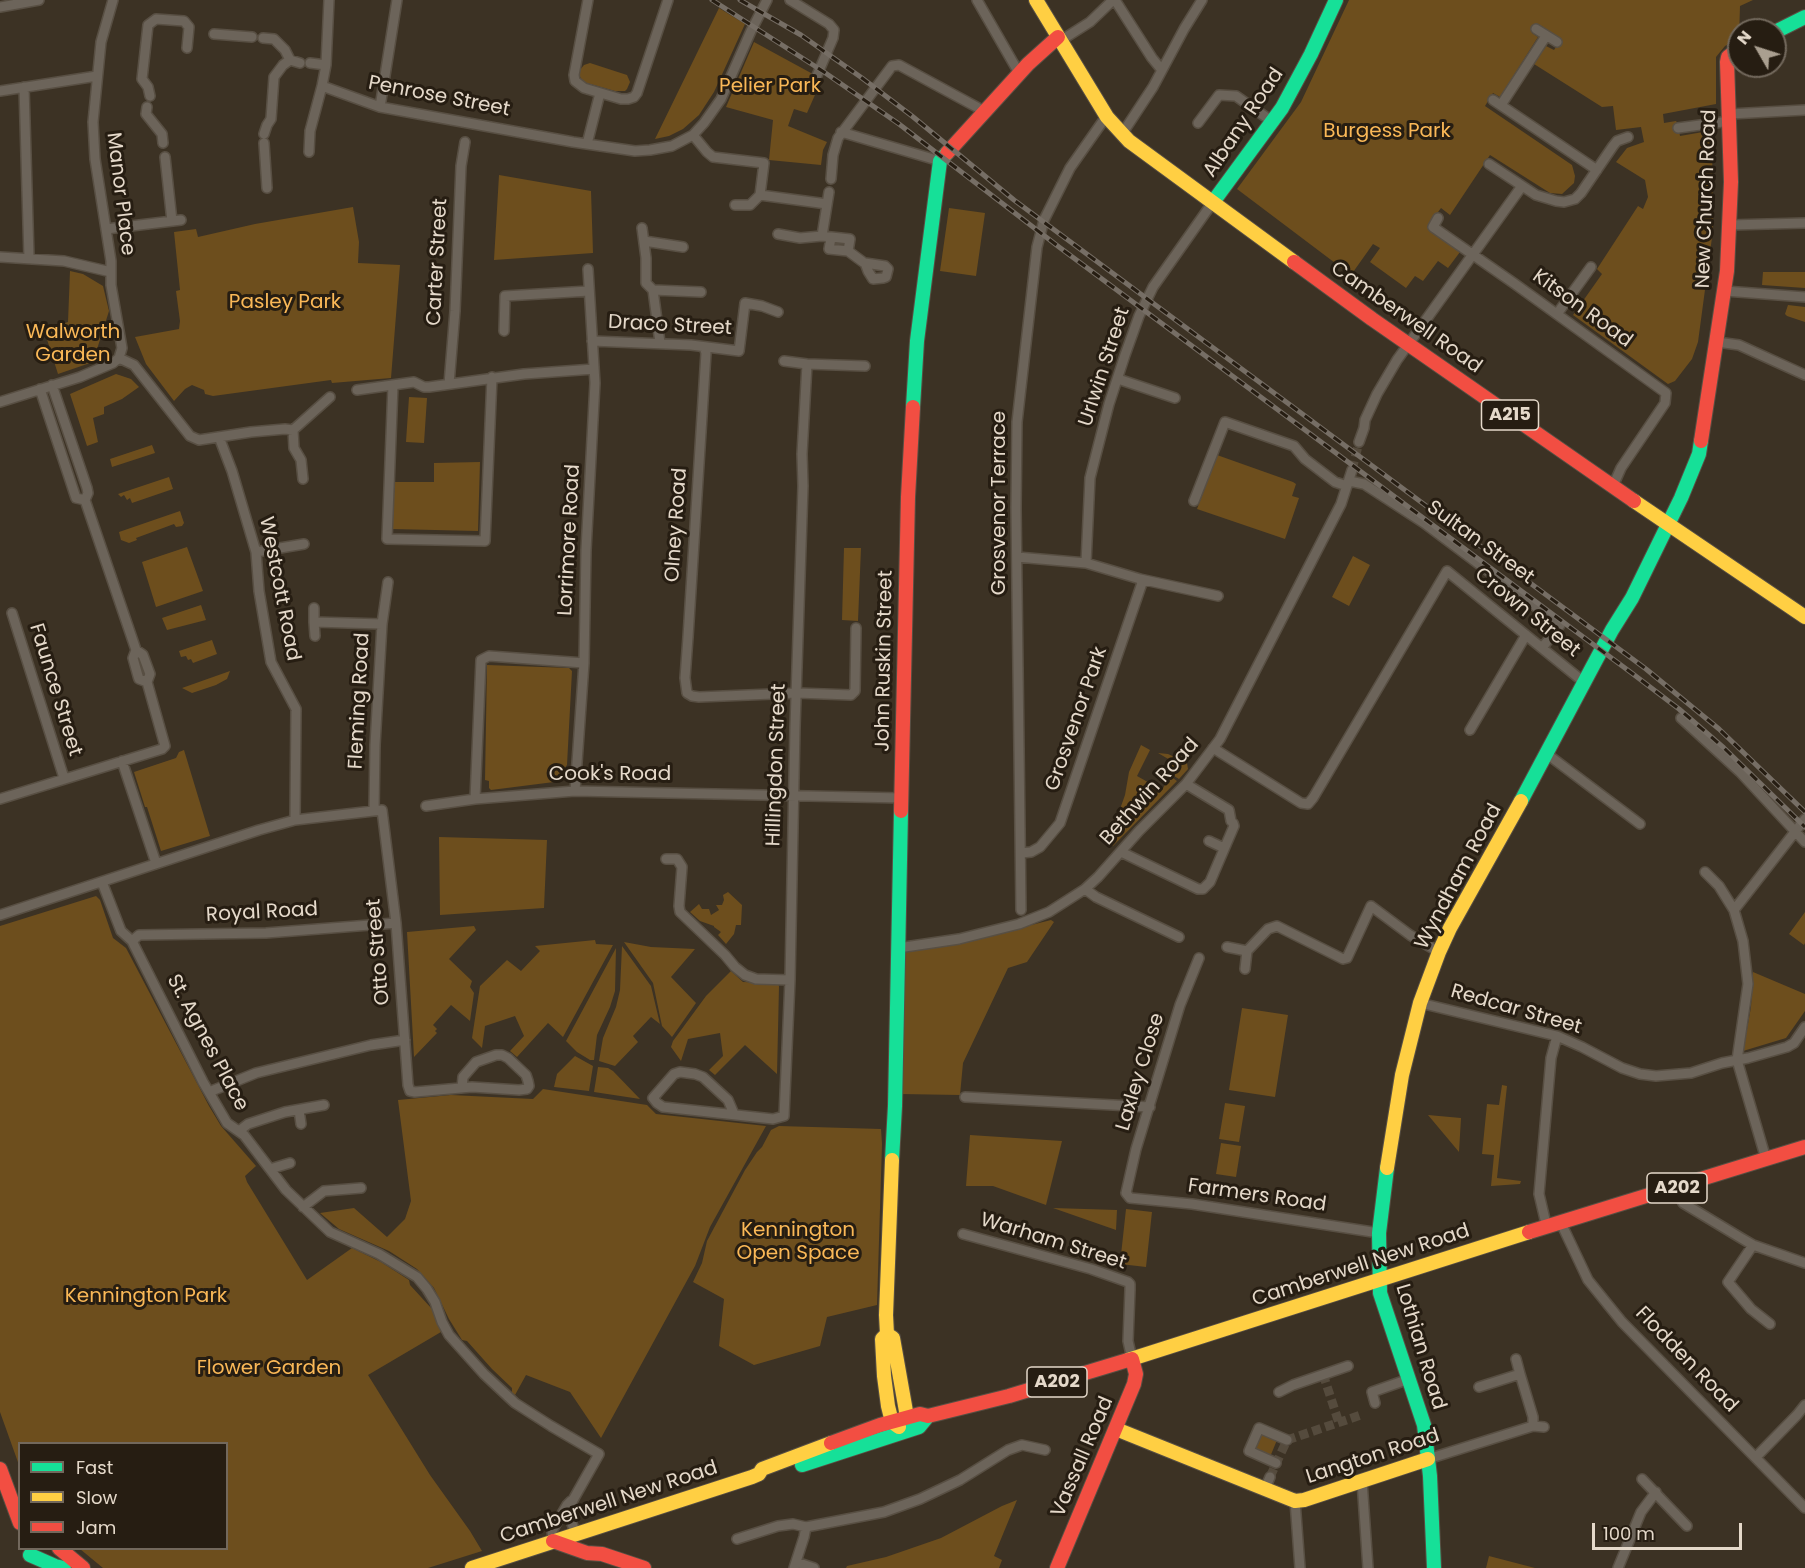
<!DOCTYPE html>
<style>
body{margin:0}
#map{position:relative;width:1805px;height:1568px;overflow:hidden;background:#3c3224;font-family:Poppins,sans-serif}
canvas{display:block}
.legend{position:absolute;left:18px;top:1442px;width:210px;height:108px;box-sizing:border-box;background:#261d12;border:2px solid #72685c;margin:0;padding:8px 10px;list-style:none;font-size:18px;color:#e5d9ca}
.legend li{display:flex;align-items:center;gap:12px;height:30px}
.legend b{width:30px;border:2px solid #72685c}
.north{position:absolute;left:1727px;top:18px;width:60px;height:60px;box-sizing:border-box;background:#261d12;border:2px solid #72685c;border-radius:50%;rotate:309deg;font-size:16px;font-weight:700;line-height:24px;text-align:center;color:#e5d9ca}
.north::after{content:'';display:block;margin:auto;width:21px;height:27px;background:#aa9f90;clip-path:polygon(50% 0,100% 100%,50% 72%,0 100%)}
.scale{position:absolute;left:1592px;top:1523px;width:150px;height:27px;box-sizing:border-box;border:3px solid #e5d9ca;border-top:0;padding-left:8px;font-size:18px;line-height:21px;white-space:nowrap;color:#e5d9ca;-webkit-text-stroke:4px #261d12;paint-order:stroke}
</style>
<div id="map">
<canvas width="1805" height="1568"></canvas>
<ul class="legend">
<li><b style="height:8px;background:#16e098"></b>Fast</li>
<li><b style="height:8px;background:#ffcf43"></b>Slow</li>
<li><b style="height:8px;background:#f24e42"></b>Jam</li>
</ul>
<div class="north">N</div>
<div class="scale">100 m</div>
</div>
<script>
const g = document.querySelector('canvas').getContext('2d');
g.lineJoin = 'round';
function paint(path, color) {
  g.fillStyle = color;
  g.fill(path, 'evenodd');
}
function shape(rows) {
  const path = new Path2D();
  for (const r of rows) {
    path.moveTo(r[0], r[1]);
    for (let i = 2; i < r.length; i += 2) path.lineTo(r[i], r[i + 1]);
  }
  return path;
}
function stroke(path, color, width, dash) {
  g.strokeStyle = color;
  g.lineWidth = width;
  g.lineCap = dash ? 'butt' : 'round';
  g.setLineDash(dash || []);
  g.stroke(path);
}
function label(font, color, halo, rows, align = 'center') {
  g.font = font + ' Poppins,sans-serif';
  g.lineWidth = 6;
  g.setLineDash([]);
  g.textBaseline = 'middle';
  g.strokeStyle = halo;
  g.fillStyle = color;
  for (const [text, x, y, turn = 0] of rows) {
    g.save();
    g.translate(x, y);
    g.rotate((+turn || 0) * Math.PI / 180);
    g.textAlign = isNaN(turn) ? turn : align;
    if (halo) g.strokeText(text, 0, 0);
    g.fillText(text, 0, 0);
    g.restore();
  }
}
const green = shape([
 [1349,0,1753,0,1740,6,1739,38,1725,46,1716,57,1716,104,1663,114,1664,123,1676,121,1678,124,1680,136,1703,132,1712,132,1713,230,1698,342,1692,359,1675,381,1668,384,1573,315,1602,274,1597,269,1638,206,1643,209,1648,197,1645,180,1616,162,1627,148,1644,142,1641,127,1616,130,1613,106,1602,107,1534,64,1546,46,1554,50,1561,39,1538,24,1532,33,1538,37,1500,97,1493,93,1485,106,1572,165,1575,176,1574,183,1562,194,1550,193,1490,155,1450,215,1441,208,1427,227,1460,252,1448,268,1438,261,1423,281,1415,276,1406,288,1370,262,1380,248,1373,244,1351,275,1237,189,1301,102],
 [719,8,745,24,714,92,699,115,683,129,669,136,655,139],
 [754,42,822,79,807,113,794,109,788,126,827,142,823,150,821,165,769,160,773,120,726,107],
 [590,63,627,75,630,82,627,89,625,91,615,91,583,82,579,75,579,71,584,65],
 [499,175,591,191,593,253,494,260],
 [353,207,359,242,358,263,400,265,391,378,332,383,331,380,213,396,205,394,204,390,192,385,185,389,174,401,146,364,135,337,179,329,180,321,176,291,180,290,174,232,196,229,198,237,255,224],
 [949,208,985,213,976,276,940,271],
 [70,271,83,274,103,286,109,311,93,362,58,374,44,330,68,322],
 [1763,272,1805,272,1805,288,1762,285],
 [1788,305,1805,307,1805,322,1787,316,1785,314],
 [116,374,131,379,139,387,122,399,104,407,104,414,93,418,98,442,87,446,70,394],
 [409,397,427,398,424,443,406,442],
 [152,445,155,453,112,467,110,459],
 [1217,455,1293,482,1296,484,1292,496,1299,498,1285,539,1197,509],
 [480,462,478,531,391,529,395,482,434,482,434,463],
 [169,477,173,489,132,503,130,498,127,500,124,495,121,497,118,494],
 [180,511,184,523,182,526,176,527,174,524,136,538,137,540,129,543,121,540,119,532],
 [187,547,203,591,156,607,142,562],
 [844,548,861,548,858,621,842,620],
 [1353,556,1370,565,1349,606,1332,597],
 [201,605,206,620,167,630,162,618],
 [212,640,217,654,193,663,191,659,188,660,186,656,181,657,179,651],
 [487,665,569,668,572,671,567,765,554,782,491,790,489,788,489,781,485,780],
 [230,671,227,679,216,685,192,693,182,688],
 [1141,745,1150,750,1137,776,1162,790,1170,776,1177,781,1113,846,1108,843,1125,795,1129,772],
 [184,750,210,836,161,851,147,807,145,807,134,772,176,758,179,752],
 [1158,753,1168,754,1181,760,1187,763,1188,769,1179,779,1164,770,1170,760],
 [439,837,547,840,544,908,440,915],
 [728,892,742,905,741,925,736,925,734,934,726,944,718,935,721,932,714,927,714,926,700,921,690,912,699,904,702,909,709,909,711,915,719,910,716,905,722,905,724,900,723,895],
 [96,896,100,900,113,938,126,948,209,1106,221,1126,256,1166,245,1176,247,1182,307,1280,352,1248,381,1262,409,1280,410,1285,432,1309,441,1332,368,1375,430,1475,470,1531,482,1551,428,1568,103,1568,80,1549,226,1548,226,1444,20,1444,19,1465,0,1412,0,926],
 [1805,912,1805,943,1804,945,1789,934],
 [1051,920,1054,922,1027,962,1008,968,963,1063,960,1095,900,1094,901,951,1000,933],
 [474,926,476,930,449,959,472,981,470,987,474,993,470,1021,451,1005,433,1025,437,1029,435,1031,437,1033,414,1057,407,932],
 [595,940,596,944,613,945,563,1037,548,1023,517,1057,510,1051,524,1036,515,1016,485,1026,482,1048,472,1038,480,986,505,962,507,960,521,971,540,951,535,946],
 [624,942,651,947,695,949,671,977,696,1003,672,1037,662,1026,653,983],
 [622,946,651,986,660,1024,651,1017,633,1036,638,1042,615,1066,599,1061,603,1038,616,1007,620,990],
 [616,948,615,991,610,1007,597,1035,594,1060,590,1060,577,1052,566,1041],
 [731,971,743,982,773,983,777,983,779,986,777,1074,745,1045,715,1075,709,1070,723,1056,720,1033,688,1039,681,1061,671,1047,673,1041,706,996],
 [1753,972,1805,994,1805,1011,1786,1038,1743,1051,1751,1007],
 [1242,1008,1288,1015,1275,1097,1229,1090],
 [575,1056,593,1066,589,1091,554,1087,557,1074],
 [598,1067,608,1068,613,1071,640,1099,594,1092],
 [1502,1085,1507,1086,1497,1178,1521,1181,1520,1184,1491,1186,1494,1155,1482,1154,1487,1104,1499,1105],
 [543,1089,647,1105,656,1114,766,1126,710,1227,695,1266,601,1438,570,1392,526,1375,515,1395,512,1393,512,1388,492,1369,467,1341,462,1340,449,1319,434,1288,417,1269,389,1251,339,1229,320,1213,354,1208,387,1237,405,1219,411,1201,398,1100,451,1095,533,1099],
 [1225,1103,1245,1106,1239,1142,1219,1139],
 [1428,1115,1461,1118,1459,1152],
 [779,1126,881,1129,882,1144,877,1305,827,1317,820,1346,754,1365,719,1346,724,1299,693,1282,702,1263,707,1241,745,1170,757,1152,762,1147,771,1130],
 [970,1135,1062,1141,1046,1205,993,1186,966,1186],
 [1221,1143,1241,1146,1236,1177,1216,1174],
 [1053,1208,1117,1210,1116,1230],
 [1126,1209,1152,1212,1146,1267,1120,1264],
 [1260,1432,1277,1440,1270,1457,1253,1449],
 [1017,1500,994,1556,1002,1560,999,1568,846,1568,847,1566,886,1557,941,1538,1002,1506],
 [1489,1556,1535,1568,1486,1568]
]);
const streetTunnel = shape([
 [1352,470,1359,442],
 [1323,1374,1339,1423],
 [1270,1477,1287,1440,1361,1415]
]);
const street = shape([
 [113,0,101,42,93,122,95,159,111,261,111,285,122,348,119,358],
 [329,0,326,65,322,86,380,107,573,142,635,151,650,150,672,146,693,135,704,123,721,99,751,31,767,0],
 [588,0,574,75,575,81,584,88,621,99,628,99,634,97,637,93,668,0],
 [790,0,829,24,834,30,833,38,815,80],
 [977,0,1019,73],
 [1115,0,1152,58,1161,69],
 [0,7,39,0],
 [1536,29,1557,42],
 [214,34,252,37],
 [263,38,274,39,285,50,290,60,300,63],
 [1060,41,1090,22,1113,0],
 [310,63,326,65],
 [24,87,29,258],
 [0,91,97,76],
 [150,96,148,87,142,79,148,25,156,19,184,21,189,27,187,48],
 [1493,100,1597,170],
 [1501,105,1546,36],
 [147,107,146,114,162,134,163,143],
 [380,107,397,0],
 [1730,114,1805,110],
 [1198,123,1219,95,1236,96,1273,122],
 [1678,128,1730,121],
 [841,132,940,161],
 [264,134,267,125,271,119,274,77,283,65,290,60],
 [1122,134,1153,87,1184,29,1202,0],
 [693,135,707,152,713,157,764,163,760,195,827,204],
 [264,143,267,188],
 [587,144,600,93],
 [309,152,310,131,322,86],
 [165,157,172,221],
 [1489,164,1536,195,1556,201,1564,202,1575,199,1581,193,1613,146,1617,141,1628,137],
 [831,179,833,155,838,138,892,66,899,65,984,111],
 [829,192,822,236,850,239,848,251,863,262,865,263,885,266,888,269,886,277,883,278,873,279,868,271,865,263],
 [735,205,750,205,760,195],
 [1438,218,1433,227,1515,284,1666,393,1665,403,1621,468,1613,486],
 [1730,225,1805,223],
 [642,228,646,258,646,283,653,290,701,292],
 [106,229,181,220],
 [778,234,800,238,822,236],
 [831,238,829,249,848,251],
 [644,241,683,247],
 [0,257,64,261,111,272],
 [653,290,660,343],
 [1725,291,1805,297],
 [1557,314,1591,267],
 [504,331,505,296,589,291],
 [592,341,691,345,739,351,745,303,762,306,778,312],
 [1717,342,1739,345,1805,375],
 [704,347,706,353,688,637,685,678,687,693,692,696,699,697,797,693,851,695,855,691,856,628],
 [119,358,134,365,190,436,199,440,251,432,285,429,293,430,330,397],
 [784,361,807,364,865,366],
 [1118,379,1175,398],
 [449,384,455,311,461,166,465,142],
 [393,385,387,539,485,541,492,377],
 [40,389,74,492,76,498,85,500],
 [357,390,414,382,424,387,429,387,524,374,594,369],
 [0,402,80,377,113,363,119,358],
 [293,430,294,448,301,460,303,479],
 [219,437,232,471,256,552,259,591,271,662,296,709,295,820],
 [1359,442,1364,428,1365,420,1377,394,1397,360,1522,186],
 [1349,481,1364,484,1424,523,1560,625,1542,648],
 [1194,501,1225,422,1294,446,1305,459,1335,482,1347,486],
 [256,552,304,544],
 [1017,557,1086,563,1140,579,1142,583,1060,823,1040,847,1031,852,1021,853],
 [1086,563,1090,478,1109,404,1125,355,1139,316,1153,287,1213,202],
 [1140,579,1218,596],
 [314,608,314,622,382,624,375,745,374,811],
 [12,613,64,778],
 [314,622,315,636],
 [382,624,388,582],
 [136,650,133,658,138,676,139,679,147,682],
 [1681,718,1740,772,1805,842],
 [1470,730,1526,635],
 [1213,748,1301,803,1308,804,1313,798,1447,571,1585,683],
 [1547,754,1640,824],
 [122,761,156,863],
 [1186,784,1229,810,1231,821],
 [575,791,584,663,586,550,595,383,588,269],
 [0,799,162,749,165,746,147,682,150,674,143,655,136,650,85,500,88,493,87,488,52,385],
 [475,799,481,660,489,656,584,663],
 [426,806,475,799,575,791,902,798],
 [1209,841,1224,848],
 [1121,852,1198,889,1203,889,1210,882,1234,826,1233,823],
 [666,859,677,859,682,867,679,906,680,912,725,955,735,967,745,975,756,979,790,980],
 [1705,872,1719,886,1734,910,1743,941,1748,984,1737,1060,1766,1159],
 [102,882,121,931,132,941,203,1082,227,1123,244,1135,286,1190,330,1232,379,1254,417,1277,427,1289,435,1302,442,1322,449,1335,484,1374,515,1403,551,1426,599,1454,573,1500,570,1508,569,1516,576,1534],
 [1085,889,1096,897,1179,937],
 [1021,910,1016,508,1017,422,1037,247,1044,220,1070,168,1103,121,1107,117],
 [1734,910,1805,819],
 [0,915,259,830,295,820,382,810,396,923,408,1085,410,1091,415,1092,472,1087,519,1090,527,1089,529,1086,528,1081,526,1075,508,1058,502,1055,496,1055,476,1062,463,1077,462,1088],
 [132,941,139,935,266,933,396,923],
 [1227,947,1247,951],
 [898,948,959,939,1019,924,1049,912,1085,889,1098,877,1139,831,1186,784,1220,739,1341,504,1352,470],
 [1199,958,1180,1005,1136,1149,1126,1193,1130,1198,1192,1204,1379,1233],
 [1245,969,1247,951,1268,929,1277,926,1343,959,1347,958,1371,906,1410,935,1439,952],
 [1420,1003,1557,1036,1582,1047,1622,1068,1640,1074,1656,1076,1691,1073,1722,1063,1748,1058,1787,1047,1794,1043,1805,1027],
 [209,1092,256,1073,371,1045,405,1040],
 [965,1097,1150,1107],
 [299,1110,301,1124],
 [734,1114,728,1100,703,1077,695,1074,680,1072,674,1074,653,1098,657,1103,663,1107,773,1119,784,1116,790,980,795,727,803,486,802,454,807,364],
 [239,1131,248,1124,285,1112,324,1105],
 [270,1169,290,1163],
 [1675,1188,1683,1203,1741,1238,1753,1245,1805,1263],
 [303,1207,324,1191,361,1188],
 [1561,1223,1588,1280,1622,1322,1805,1508],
 [1547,1228,1539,1194,1551,1058,1557,1036],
 [963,1234,1091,1269,1128,1282,1130,1284,1130,1290,1128,1341,1132,1359],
 [1753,1245,1728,1282,1751,1309,1770,1324],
 [1520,1374,1533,1417,1533,1426],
 [1479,1387,1520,1374,1516,1359],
 [1279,1392,1293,1385,1348,1366],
 [1375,1403,1372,1392,1409,1379],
 [1756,1457,1797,1415,1805,1405],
 [1428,1459,1533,1426,1544,1427],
 [1276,1463,1249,1451,1259,1428,1287,1440],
 [1642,1479,1687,1526],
 [1362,1481,1368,1568],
 [1265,1489,1270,1477],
 [1295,1501,1300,1568],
 [737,1539,778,1526,793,1524,806,1527,884,1512,920,1499,960,1480,1008,1450,1022,1445,1045,1450],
 [553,1541,552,1531,567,1505,571,1501],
 [796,1562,814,1568],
 [794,1568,804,1537,806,1527],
 [1618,1568,1641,1512,1656,1492]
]);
const fast = shape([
 [1775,32,1805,17],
 [1213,202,1282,108,1311,54,1336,0],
 [913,407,917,341,940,161,947,153],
 [1521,801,1612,630,1632,598,1681,498,1699,454,1701,441],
 [892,1160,895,1106,901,811],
 [1387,1168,1379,1233,1380,1293,1424,1425,1430,1476,1434,1568],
 [802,1465,919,1427,928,1416],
 [30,1555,55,1566,64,1568]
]);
const slow = shape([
 [1036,0,1107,117,1129,141,1294,262],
 [1634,501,1805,617],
 [892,1160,886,1315,887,1334,882,1339,884,1376,888,1406,892,1422,899,1427],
 [1387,1168,1402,1075,1420,1003,1439,952,1450,928,1521,801],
 [887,1334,893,1338,907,1417],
 [1128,1360,1529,1232],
 [1116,1429,1295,1501,1304,1500,1428,1459],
 [472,1568,752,1477,759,1474,762,1469,831,1443]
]);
const jam = shape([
 [947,153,1028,64,1058,37],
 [1294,262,1372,319,1634,501],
 [1701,441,1727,271,1731,182,1727,62,1728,57,1739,49],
 [901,811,908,497,913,407],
 [1529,1232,1805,1147],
 [831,1443,880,1425,920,1414,928,1416,1009,1396,1128,1360],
 [0,1469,20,1523],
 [553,1541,587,1553,602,1554,644,1568],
 [59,1548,83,1568],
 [1057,1568,1134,1384,1136,1374,1132,1359]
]);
const rail = shape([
 [712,0,824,72,899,124,1059,247,1633,674,1679,709,1724,748,1805,827],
 [740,0,801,35,862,78,912,116,1014,200,1646,669,1719,729,1805,812]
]);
const shields = [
 [1510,415,57],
 [1677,1188,60],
 [1057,1382,60]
];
const shieldNames = [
 ["A215",1510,415],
 ["A202",1677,1188],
 ["A202",1057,1382]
];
const parkNames = [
 ["Pelier Park",770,87],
 ["Burgess Park",1387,132],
 ["Pasley Park",285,303],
 ["Walworth",73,333],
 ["Garden",73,356],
 ["Kennington",798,1231],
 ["Open Space",798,1254],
 ["Kennington Park",146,1297],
 ["Flower Garden",269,1369]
];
const streetNames = [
 ["Penrose Street",439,97,11],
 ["Albany Road",1244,123,-56],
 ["Manor Place",120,194,83],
 ["New Church Road",1707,199,-88],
 ["Carter Street",438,262,-87],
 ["Kitson Road",1582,309,36],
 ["Camberwell Road",1406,318,35],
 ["Draco Street",670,326,3],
 ["Urlwin Street",1105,367,-72],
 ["Grosvenor Terrace",1000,503,-90],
 ["Olney Road",677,525,-86],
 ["Lorrimore Road",570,540,-87],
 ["Sultan Street",1480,543,36],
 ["Westcott Road",279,589,79],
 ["Crown Street",1527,613,39],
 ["John Ruskin Street",885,661,-89],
 ["Faunce Street",55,690,73],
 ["Fleming Road",360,701,-87],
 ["Grosvenor Park",1077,719,-71],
 ["Hillingdon Street",777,765,-88],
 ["Cook's Road",610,775],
 ["Bethwin Road",1150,792,-48],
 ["Wyndham Road",1459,877,-62],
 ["Royal Road",262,913,-3],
 ["Otto Street",379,952,-95],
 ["Redcar Street",1516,1010,16],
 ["St. Agnes Place",207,1043,62],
 ["Laxley Close",1141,1072,-73],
 ["Farmers Road",1257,1196,8],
 ["Warham Street",1053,1242,17],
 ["Camberwell New Road",1361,1266,-18],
 ["Lothian Road",1420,1347,73],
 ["Flodden Road",1686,1360,46],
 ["Vassall Road",1083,1457,-67],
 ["Langton Road",1373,1457,-18],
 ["Camberwell New Road",609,1503,-18]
];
paint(green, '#6d4e1d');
stroke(streetTunnel, '#554b3d', 9, [9, 4.5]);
stroke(street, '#584f43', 12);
stroke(fast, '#584f43', 16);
stroke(slow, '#584f43', 16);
stroke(jam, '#584f43', 16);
stroke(street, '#6c645a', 9);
stroke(fast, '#16e098', 14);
stroke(slow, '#ffcf43', 14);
stroke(jam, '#f24e42', 14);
stroke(rail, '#766e65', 5);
stroke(rail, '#261d12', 3, [9]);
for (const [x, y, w] of shields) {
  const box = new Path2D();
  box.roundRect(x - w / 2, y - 15, w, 30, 4.5);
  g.fillStyle = '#261d12';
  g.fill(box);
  stroke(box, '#e5d9ca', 1.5);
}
label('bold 18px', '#e5d9ca', null, shieldNames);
label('20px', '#fab857', '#261d12', parkNames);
label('20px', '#e5d9ca', '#261d12', streetNames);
</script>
